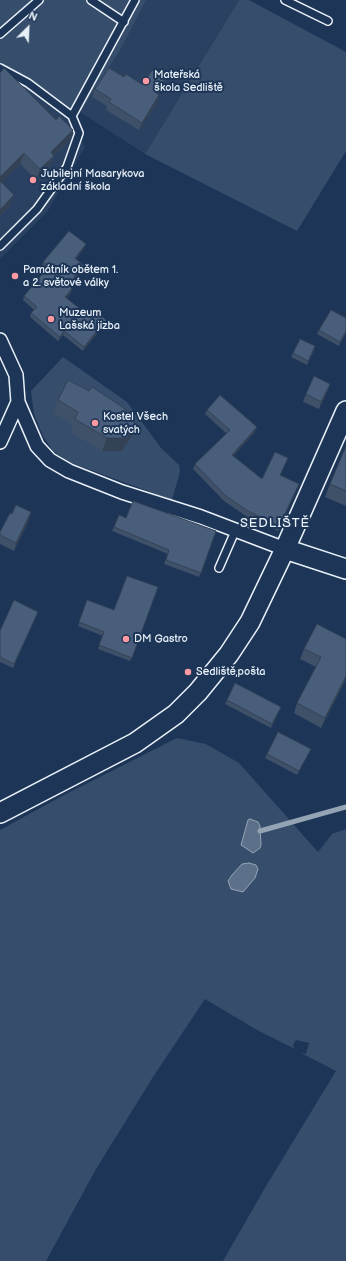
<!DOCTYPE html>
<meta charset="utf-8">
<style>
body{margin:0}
#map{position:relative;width:346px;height:1261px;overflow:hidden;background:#1d3557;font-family:"Balsamiq Sans",sans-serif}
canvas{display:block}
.north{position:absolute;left:8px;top:8px;width:40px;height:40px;-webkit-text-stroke:3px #1d3557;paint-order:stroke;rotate:24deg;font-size:11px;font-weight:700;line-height:16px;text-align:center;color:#e8f1f8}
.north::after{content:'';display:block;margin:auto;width:14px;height:18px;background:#e8f1f8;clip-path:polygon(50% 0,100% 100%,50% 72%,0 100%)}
</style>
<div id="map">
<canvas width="346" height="1261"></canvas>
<div class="north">N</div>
</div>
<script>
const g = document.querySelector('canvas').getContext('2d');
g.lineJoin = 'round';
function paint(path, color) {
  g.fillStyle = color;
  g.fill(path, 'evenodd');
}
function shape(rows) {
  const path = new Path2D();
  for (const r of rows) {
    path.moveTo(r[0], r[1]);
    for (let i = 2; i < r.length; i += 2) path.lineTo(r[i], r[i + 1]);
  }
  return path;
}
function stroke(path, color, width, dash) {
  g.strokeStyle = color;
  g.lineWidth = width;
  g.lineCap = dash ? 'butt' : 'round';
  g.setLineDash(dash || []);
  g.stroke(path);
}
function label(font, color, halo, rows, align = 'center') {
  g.font = font + ' "Balsamiq Sans",sans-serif';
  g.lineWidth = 4;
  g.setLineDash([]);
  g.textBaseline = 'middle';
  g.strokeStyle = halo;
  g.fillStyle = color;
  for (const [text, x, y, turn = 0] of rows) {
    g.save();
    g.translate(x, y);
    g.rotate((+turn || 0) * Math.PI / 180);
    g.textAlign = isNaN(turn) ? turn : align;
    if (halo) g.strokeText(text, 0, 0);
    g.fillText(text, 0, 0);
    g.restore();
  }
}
const built = shape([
 [146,0,239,0,145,154,80,112,121,49],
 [0,73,4,74,65,116,85,147,47,212,0,259]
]);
const green = shape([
 [0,0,146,0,121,49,80,112,65,116,4,74,0,73],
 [239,0,249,0,346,52,346,151,297,231,145,154],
 [63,357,127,402,161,448,179,465,180,472,172,500,69,462,53,451,43,436,34,414,31,391],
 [177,738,206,744,239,763,318,852,332,834,346,829,346,1261,223,1261,266,1186,336,1071,301,1053,306,1054,309,1043,296,1040,293,1045,295,1049,257,1030,205,999,153,1077,96,1169,46,1261,0,1261,0,830,66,794]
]);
const water = shape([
 [250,819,258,822,260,826,261,845,260,848,253,853,241,845,248,820,250,819],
 [249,863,256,865,258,869,255,878,243,892,231,889,228,881,232,875,242,864,249,863]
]);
const stream = shape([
 [260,831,346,807]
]);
const lane = shape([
 [91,0,124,22],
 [285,0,328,21],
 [0,34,39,0],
 [0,68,28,83,72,116,79,133,67,167,37,209,0,246],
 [72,116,135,0],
 [219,568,236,529]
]);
const street = shape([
 [0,340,16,375,18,402,37,446,50,460,69,471,122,492,201,517,285,549],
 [0,442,18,402]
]);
const secondary = shape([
 [285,549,346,569],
 [0,813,135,743,176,714,198,692,229,654,250,622,285,549,346,411]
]);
const wall = shape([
 [0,73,56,120,73,130,69,141,54,156,50,166,36,180,20,164,1,182,10,206,0,216],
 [124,77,143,85,165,79,163,86,157,94,157,103,139,130,106,110,107,106,92,97,95,89],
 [86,244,84,248,76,259,84,266,83,270,69,286,71,293,66,298,88,315,106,320,105,324,83,351,63,335,58,341,30,317,31,313,34,310,23,300,24,296,47,269,42,266,43,262],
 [346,318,346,333,339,346,317,334,319,330],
 [314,350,307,365,291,357,293,353],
 [330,384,327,392,319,409,303,402,306,394],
 [58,400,135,424,131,437,122,451,102,451,70,432,73,425,53,413],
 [207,410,255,432,233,456,262,479,288,458,280,475,299,484,278,531,246,516,224,501,193,469,195,464,227,434,205,414],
 [346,446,346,506,325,497,330,484],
 [119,515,126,518,216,531,199,577,164,564,168,554,112,531],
 [29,520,14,551,0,544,0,532],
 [158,587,130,661,98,649,103,636,78,626,87,600,114,610],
 [38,612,13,668,0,662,0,631],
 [317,624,346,679,321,728,294,713,297,703,316,667,300,659,304,649],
 [227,700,281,707,271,728,225,704],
 [311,749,309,753,297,775,265,758,267,754]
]);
const shadedWall = shape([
 [165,79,163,86,153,101,156,93],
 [159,95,157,103,139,130,142,123],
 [73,130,69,141,54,156,50,166,36,180,40,169,51,152],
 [24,153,20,164,0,184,0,177],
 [14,195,10,206,0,216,0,210],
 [86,244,84,248,73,262,75,258],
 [84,266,83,270,67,289,68,285],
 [72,289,71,293,64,301,65,297],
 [106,320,105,324,83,351,84,347],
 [64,331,63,335,58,341,60,337],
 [346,331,346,333,339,346,340,342],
 [330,384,327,392,319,409,321,402],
 [135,424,131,437,122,451,102,451,107,438],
 [257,427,255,432,230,460,232,455],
 [299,484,297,489,278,531,279,526],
 [31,512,29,520,14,551,16,543],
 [346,676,346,679,321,728,325,718],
 [281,707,279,711,271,728,272,724]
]);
const building = shape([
 [4,68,56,120,59,116,73,130,51,152,54,156,40,169,24,153,0,177,0,73,4,68],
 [109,68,124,77,126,74,143,85,152,70,165,79,156,93,159,95,142,123,109,102,111,99,95,89,109,68],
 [0,181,14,195,0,210,0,181],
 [69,231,86,244,75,258,84,266,68,285,72,289,65,297,88,315,93,309,106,320,84,347,64,331,60,337,31,313,37,307,24,296,49,266,43,262,69,231],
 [331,310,346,318,346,331,340,342,319,330,331,310],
 [300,339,315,346,308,361,293,353,300,339],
 [314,376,330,384,321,402,306,394,314,376],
 [68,380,89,391,92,387,124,408,135,424,127,438,107,438,75,419,78,412,58,400,68,380],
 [220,395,257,427,232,455,262,479,275,452,288,458,280,475,299,484,279,526,248,511,226,496,195,464,230,430,207,410,220,395],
 [346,446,346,491,330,484,346,446],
 [133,501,216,531,201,573,166,560,169,550,114,527,119,515,126,518,133,501],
 [16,505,31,512,16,543,0,535,0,532,10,513,12,514,16,505],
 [127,576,158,587,132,658,99,645,104,632,79,622,87,600,114,610,127,576],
 [14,600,38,612,14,664,0,657,0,631,14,600],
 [317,624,346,639,346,676,325,718,297,703,321,657,304,649,317,624],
 [235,683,281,707,272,724,227,700,235,683],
 [278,732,311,749,299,771,267,754,278,732]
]);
const markers = [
 [146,81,4,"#ff9aa2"],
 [33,180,4,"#ff9aa2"],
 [15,276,4,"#ff9aa2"],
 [51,319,4,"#ff9aa2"],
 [95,423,4,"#ff9aa2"],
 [126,639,4,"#ff9aa2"],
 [188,672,4,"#ff9aa2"]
];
const poiNames = [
 ["Mateřská",154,75],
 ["škola Sedliště",154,88],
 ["Jubilejní Masarykova",41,174],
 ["základní škola",41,187],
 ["Památník obětem 1.",23,270],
 ["a 2. světové války",23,283],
 ["Muzeum",59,313],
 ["Lašská jizba",59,326],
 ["Kostel Všech",103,417],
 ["svatých",103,430],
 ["DM Gastro",134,639],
 ["Sedliště,pošta",196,672]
];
const quarterNames = [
 ["SEDLIŠTĚ",275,524]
];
paint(built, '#2a4162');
paint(green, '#374d6c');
paint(water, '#5d7089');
stroke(water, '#95a4b5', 1);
stroke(stream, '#95a4b5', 5);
stroke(lane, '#e8f1f8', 10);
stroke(street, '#e8f1f8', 16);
stroke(secondary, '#e8f1f8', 22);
stroke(lane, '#1d3557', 7);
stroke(street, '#1d3557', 13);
stroke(secondary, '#1d3557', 19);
paint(wall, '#3f5169');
paint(shadedWall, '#334255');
paint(building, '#495e7a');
stroke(building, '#334255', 1);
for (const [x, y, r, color] of markers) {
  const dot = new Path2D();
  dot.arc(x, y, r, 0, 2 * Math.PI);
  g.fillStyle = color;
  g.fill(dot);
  stroke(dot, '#1d3557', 1.5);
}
label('11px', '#e8f1f8', '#1d3557', poiNames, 'left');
g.letterSpacing = '1px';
label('13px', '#e8f1f8', '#1d3557', quarterNames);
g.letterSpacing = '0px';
</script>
